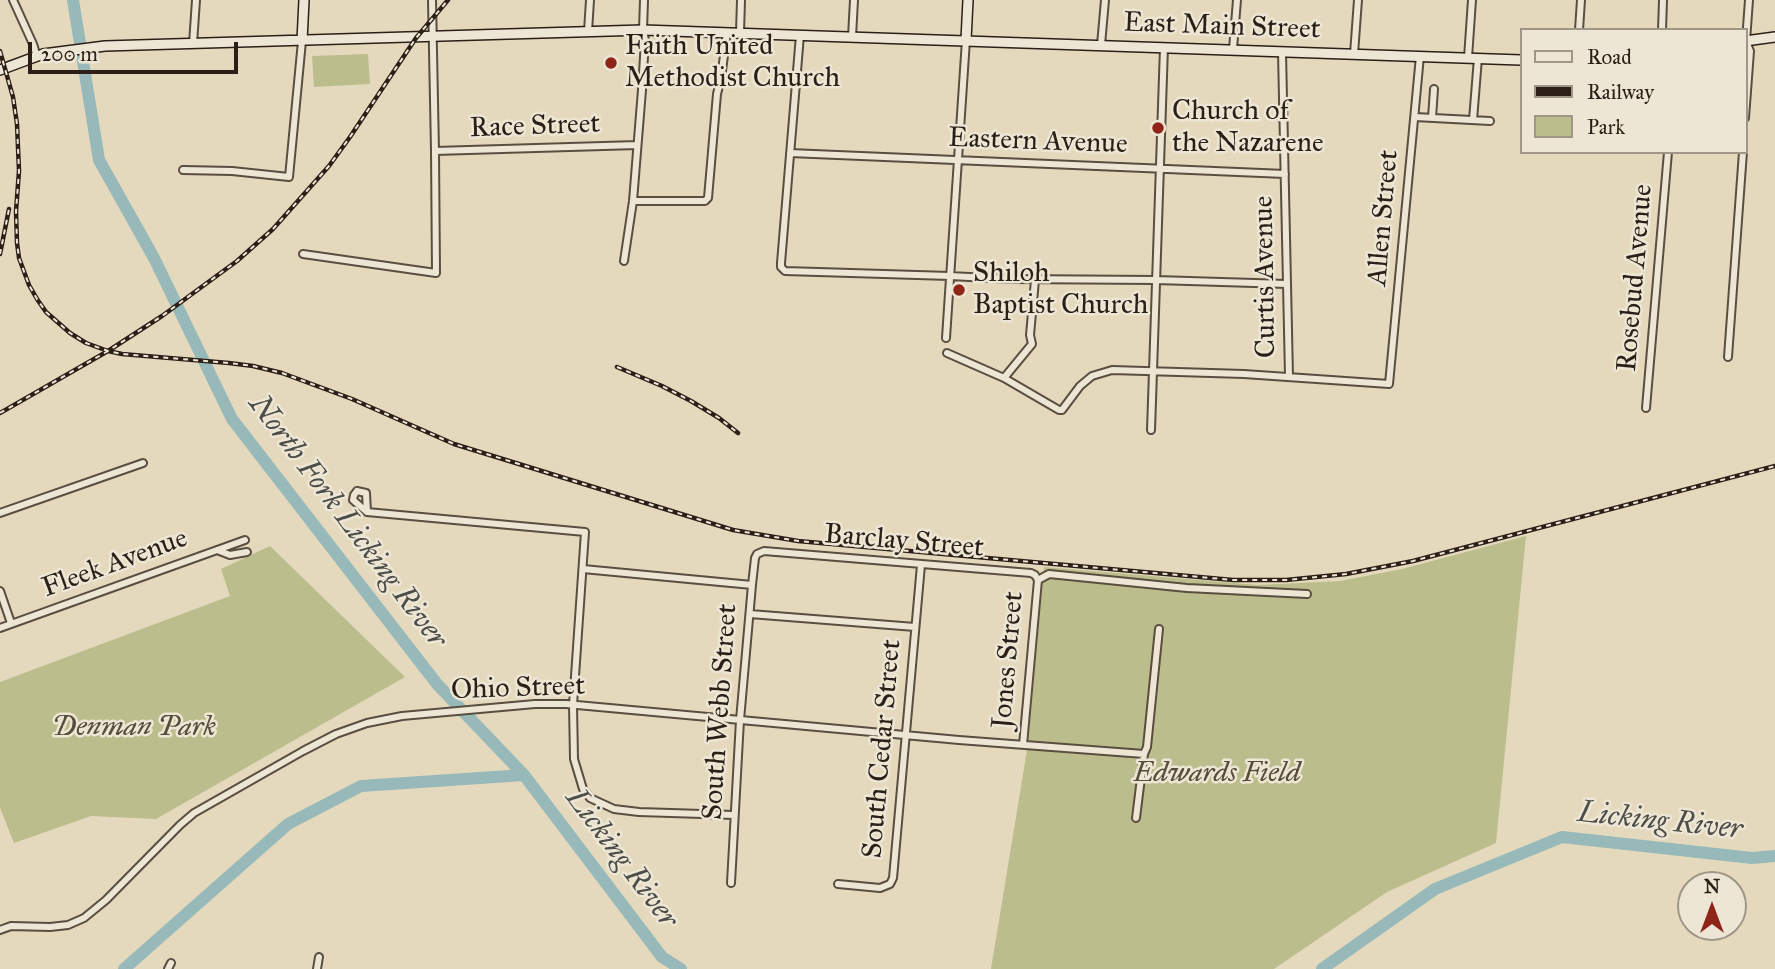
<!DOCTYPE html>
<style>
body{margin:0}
#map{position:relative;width:1775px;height:969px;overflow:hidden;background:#e4d9bd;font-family:"IM FELL Great Primer",serif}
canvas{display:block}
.legend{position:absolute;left:1520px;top:28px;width:228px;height:126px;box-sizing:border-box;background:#ede6d4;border:2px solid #9f9688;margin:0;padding:9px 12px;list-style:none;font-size:21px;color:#2b1f17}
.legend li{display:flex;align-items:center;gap:14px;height:35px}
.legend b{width:35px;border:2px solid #9f9688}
.north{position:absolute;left:1677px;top:871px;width:70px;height:70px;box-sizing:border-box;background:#ede6d4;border:2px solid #9f9688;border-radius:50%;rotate:0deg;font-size:19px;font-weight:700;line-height:28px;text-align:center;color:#2b1f17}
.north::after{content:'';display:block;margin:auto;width:24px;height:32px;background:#8f2418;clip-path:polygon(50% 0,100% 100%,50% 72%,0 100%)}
.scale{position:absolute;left:28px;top:42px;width:210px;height:32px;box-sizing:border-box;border:4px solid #2b1f17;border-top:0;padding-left:9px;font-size:21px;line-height:24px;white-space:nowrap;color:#2b1f17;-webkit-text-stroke:5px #ede6d4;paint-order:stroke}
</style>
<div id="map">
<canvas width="1775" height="969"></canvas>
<ul class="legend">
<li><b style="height:9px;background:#ede6d4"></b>Road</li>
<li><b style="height:9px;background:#2b1f17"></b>Railway</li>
<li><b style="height:19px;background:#bbbd8c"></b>Park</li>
</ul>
<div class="north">N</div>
<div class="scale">200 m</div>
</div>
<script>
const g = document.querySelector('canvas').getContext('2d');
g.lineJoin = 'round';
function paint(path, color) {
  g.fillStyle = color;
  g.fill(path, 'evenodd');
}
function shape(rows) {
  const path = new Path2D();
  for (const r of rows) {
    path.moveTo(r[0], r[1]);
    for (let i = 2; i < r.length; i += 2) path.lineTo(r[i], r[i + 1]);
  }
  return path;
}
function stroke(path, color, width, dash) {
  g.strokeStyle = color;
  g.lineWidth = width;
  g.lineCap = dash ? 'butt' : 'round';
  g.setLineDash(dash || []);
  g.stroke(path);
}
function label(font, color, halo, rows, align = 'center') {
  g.font = font + ' "IM FELL Great Primer",serif';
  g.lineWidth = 5;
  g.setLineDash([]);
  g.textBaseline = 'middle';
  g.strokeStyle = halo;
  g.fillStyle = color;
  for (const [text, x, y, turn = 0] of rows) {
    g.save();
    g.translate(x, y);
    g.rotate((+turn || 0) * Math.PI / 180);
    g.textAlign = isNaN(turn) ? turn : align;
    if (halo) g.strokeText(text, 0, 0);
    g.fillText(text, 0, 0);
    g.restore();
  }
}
const green = shape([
 [368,54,370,84,314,87,312,56],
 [1526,536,1496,843,1387,892,1274,969,991,969,1028,744,1044,567,1258,585,1340,581,1402,569],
 [270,546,405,677,156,819,91,816,14,843,0,808,0,682,230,596,221,569]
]);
const river = shape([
 [73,0,99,160,154,258,232,419,437,684,524,775,662,957,681,969],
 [124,969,288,824,361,786,524,775],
 [1322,969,1435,889,1562,837,1752,858,1775,856]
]);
const street = shape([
 [13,0,33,44,37,57],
 [1579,30,1581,0],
 [1662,30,1663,0],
 [588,32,590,0],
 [740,33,741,0],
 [800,35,781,263,781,267,785,271,950,276,1008,279,1156,280,1287,284],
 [852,37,854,0],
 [193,44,196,0],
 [1101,45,1105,0],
 [1233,49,1237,0],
 [1282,52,1289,376],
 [1354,54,1358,0],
 [1468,58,1472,0],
 [1415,117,1490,121],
 [1432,118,1434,89],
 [1745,118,1750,51,1746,41,1749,0],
 [1473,120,1478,58],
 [435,151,637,145],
 [790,153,1285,174],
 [183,170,232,171,289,177,302,41],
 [633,201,705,201,708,198,717,94,721,78,727,33],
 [303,254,436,273,435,151,432,0],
 [624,261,633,201,642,90,645,40,643,30,644,0],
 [946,338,966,40],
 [947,353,1004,378,1059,410,1062,410,1080,386,1092,376,1112,370,1244,374,1389,384,1420,56],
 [1728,357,1743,152],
 [1004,378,1032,344,1030,335,1035,280],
 [1646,408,1668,152],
 [1151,430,1164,47],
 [357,491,366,493,367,512,353,500,354,495,357,491],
 [367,512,585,532,573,705,574,759,583,789,590,798,614,809,639,812,734,815],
 [0,513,143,463],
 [217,550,230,555,247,552],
 [583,569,752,585],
 [1038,580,1049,574,1187,588,1307,594],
 [0,591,11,623],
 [750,614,915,627],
 [0,628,245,540],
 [1023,745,1038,580],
 [1136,818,1144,754,1147,747,1159,629],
 [731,883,740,720,752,585,755,558,757,554,764,551,1031,573,1035,575,1038,580],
 [838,884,880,888,890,884,893,878,921,565],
 [0,930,11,926,50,927,68,925,84,918,106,900,180,825,194,813,303,751,336,734,367,723,402,716,535,704,566,704,959,740,1144,754],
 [168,969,171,963],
 [317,969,319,957]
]);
const secondary = shape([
 [966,40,968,0],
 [302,41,304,0],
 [1745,41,1775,37],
 [0,70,43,54,105,46,643,30,1521,60]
]);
const rail = shape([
 [0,51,13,97,17,124,19,171,16,211,17,243,19,258,29,285,37,299,46,312,70,333,86,343,108,351,122,354,229,363,253,366,282,373,352,399,454,444,733,530,798,541,1233,580,1286,580,1346,574,1413,561,1775,466],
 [0,254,9,209],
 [617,367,662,386,691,401,719,418,738,433],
 [0,413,108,351,162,316,237,261,273,229,329,166,350,137,416,38,448,0]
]);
const markers = [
 [611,63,7,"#8f2418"],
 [1158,128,7,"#8f2418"],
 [959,290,7,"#8f2418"]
];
const streetNames = [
 ["East Main Street",1222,27,2],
 ["Race Street",535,127,-2],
 ["Eastern Avenue",1038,142,2],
 ["Allen Street",1384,218,-85],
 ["Curtis Avenue",1266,277,-91],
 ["Rosebud Avenue",1636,278,-85],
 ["Barclay Street",904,542,5],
 ["Fleek Avenue",115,564,-20],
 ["Jones Street",1009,660,-85],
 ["Ohio Street",518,689,-2],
 ["South Webb Street",721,712,-86],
 ["South Cedar Street",883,749,-85]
];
const poiNames = [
 ["Faith United",625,47],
 ["Methodist Church",625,79],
 ["Church of",1172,112],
 ["the Nazarene",1172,144],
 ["Shiloh",973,274],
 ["Baptist Church",973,306]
];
const parkNames = [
 ["Denman Park",134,728],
 ["Edwards Field",1217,774]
];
const waterNames = [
 ["North Fork Licking River",347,522,53],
 ["Licking River",1660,822,6],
 ["Licking River",621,859,53]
];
paint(green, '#bbbd8c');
stroke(river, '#98b9b9', 12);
stroke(street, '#594e40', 10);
stroke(secondary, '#2b1f17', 12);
stroke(street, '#ede6d4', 6);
stroke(secondary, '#ede6d4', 9);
stroke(rail, '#2b1f17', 4.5);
stroke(rail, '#ede6d4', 2, [5]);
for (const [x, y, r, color] of markers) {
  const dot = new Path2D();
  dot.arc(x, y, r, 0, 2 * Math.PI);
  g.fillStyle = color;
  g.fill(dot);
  stroke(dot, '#ede6d4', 2.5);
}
label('28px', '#2b1f17', '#ede6d4', streetNames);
label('28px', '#2b1f17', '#ede6d4', poiNames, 'left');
label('italic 28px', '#564e3a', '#ede6d4', parkNames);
label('italic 30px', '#4c4d48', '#ede6d4', waterNames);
</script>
